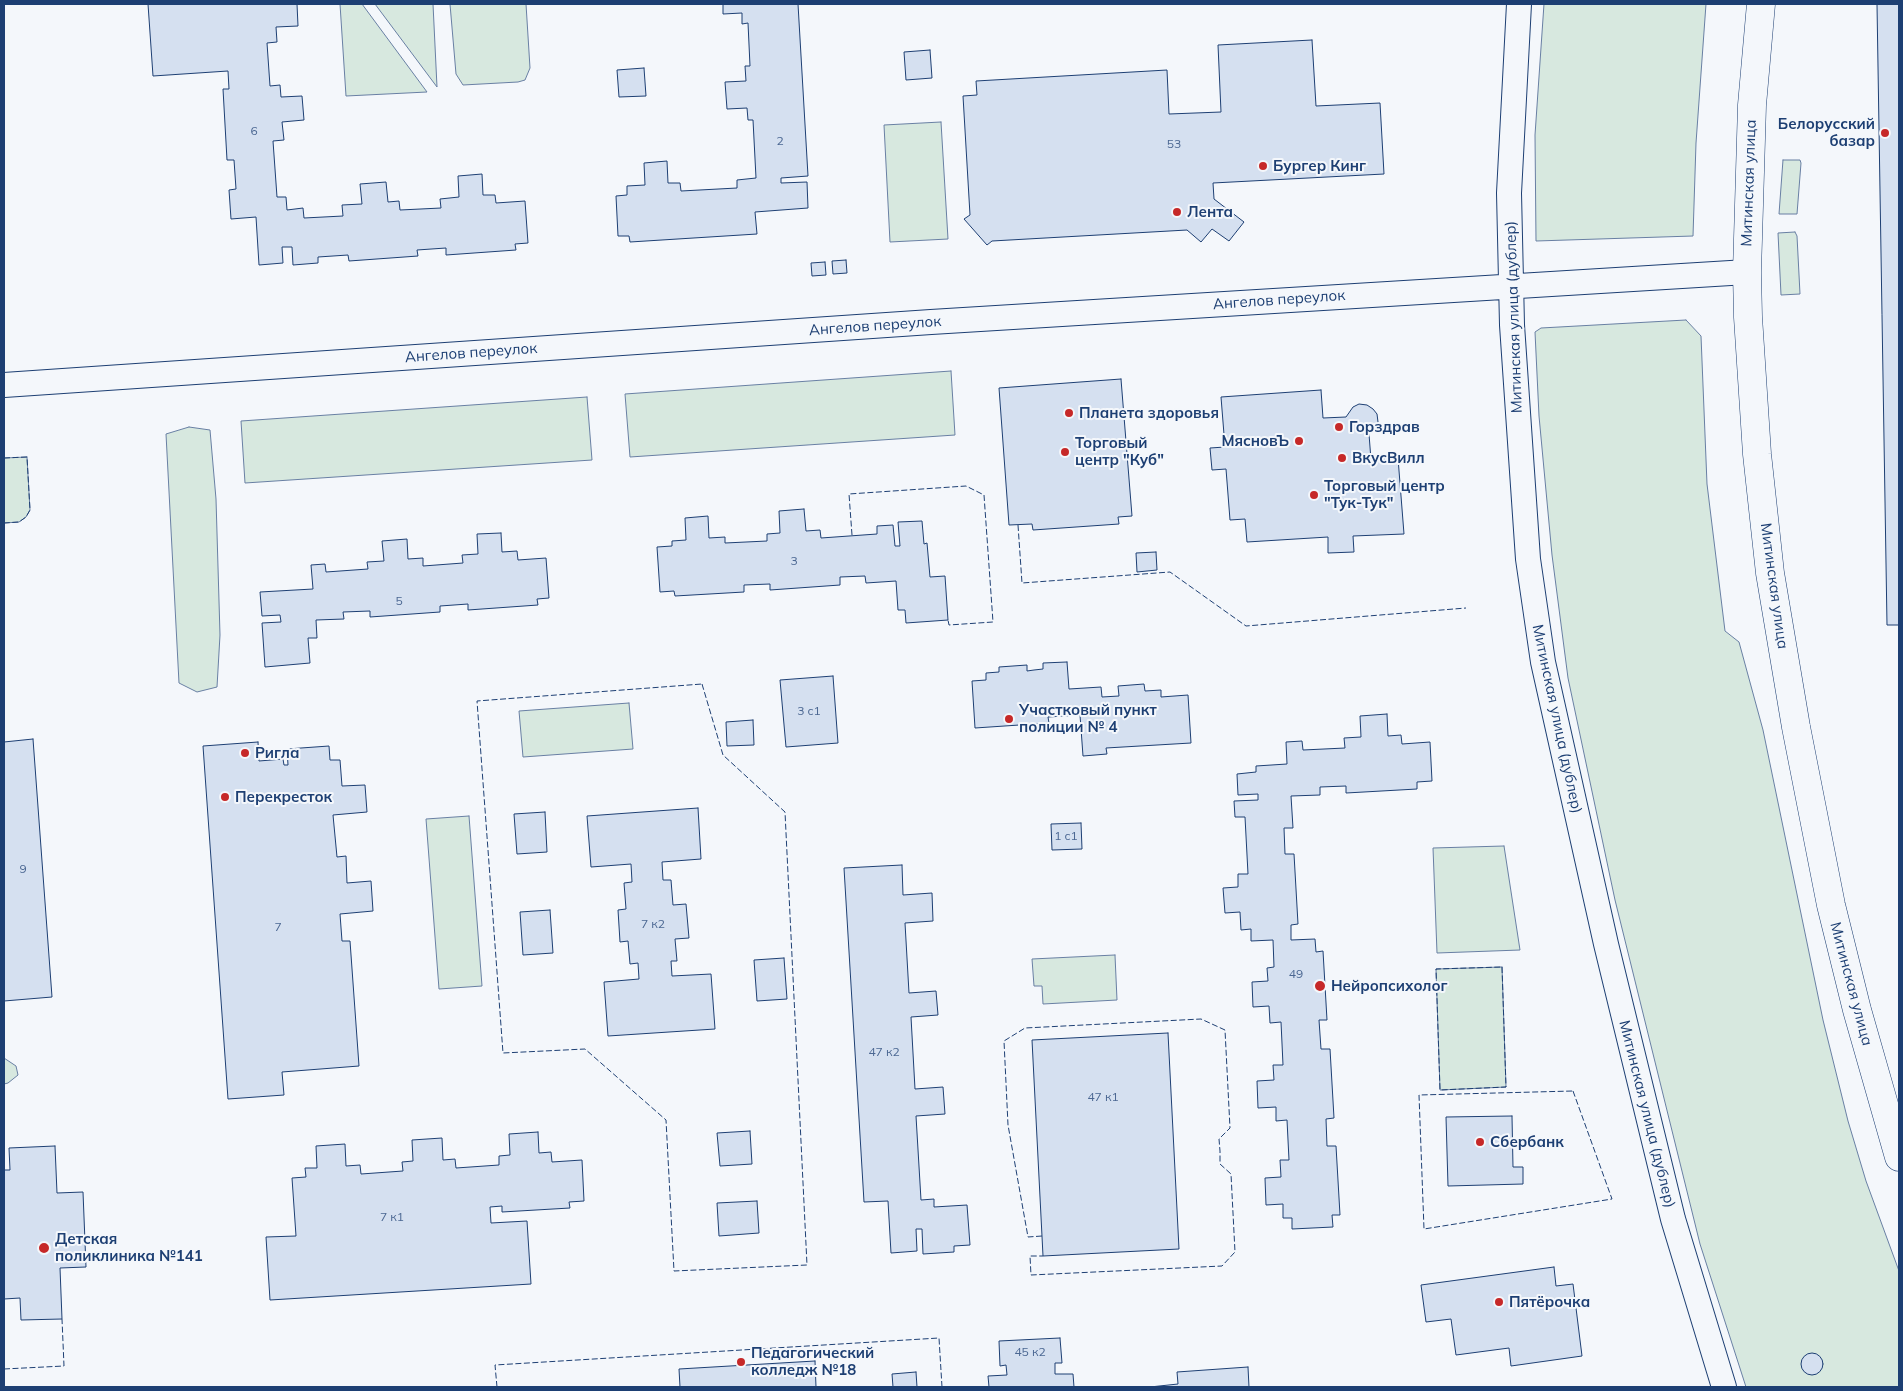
<!DOCTYPE html>
<meta charset="utf-8">
<style>
body{margin:0}
#map{position:relative;width:1903px;height:1391px;overflow:hidden;background:#f4f7fb;font-family:Mulish,sans-serif}
canvas{display:block}
.frame{position:absolute;inset:0;border:5px solid #1d3f73;pointer-events:none}
</style>
<div id="map">
<canvas width="1903" height="1391"></canvas>
<div class="frame"></div>
</div>
<script>
const g = document.querySelector('canvas').getContext('2d');
g.lineJoin = 'round';
function paint(path, color) {
  g.fillStyle = color;
  g.fill(path, 'evenodd');
}
function shape(rows) {
  const path = new Path2D();
  for (const r of rows) {
    if (r.length === 3) {
      path.moveTo(r[0] + r[2], r[1]);
      path.arc(r[0], r[1], r[2], 0, 2 * Math.PI);
      continue;
    }
    path.moveTo(r[0], r[1]);
    for (let i = 2; i < r.length; i += 2) path.lineTo(r[i], r[i + 1]);
  }
  return path;
}
function stroke(path, color, width, dash) {
  g.strokeStyle = color;
  g.lineWidth = width;
  g.lineCap = dash ? 'butt' : 'round';
  g.setLineDash(dash || []);
  g.stroke(path);
}
function label(font, color, halo, rows, align = 'center') {
  g.font = font + ' Mulish,sans-serif';
  g.lineWidth = 4;
  g.setLineDash([]);
  g.textBaseline = 'middle';
  g.strokeStyle = halo;
  g.fillStyle = color;
  for (const [text, x, y, turn = 0] of rows) {
    g.save();
    g.translate(x, y);
    g.rotate((+turn || 0) * Math.PI / 180);
    g.textAlign = isNaN(turn) ? turn : align;
    if (halo) g.strokeText(text, 0, 0);
    g.fillText(text, 0, 0);
    g.restore();
  }
}
const green = shape([
 [340,4,362,4,427,92,346,96,340,4],
 [375,4,433,4,437,87,375,4],
 [450,4,526,4,530,68,525,80,518,82,463,85,456,74,450,4],
 [1544,4,1706,4,1696,143,1693,236,1536,241,1535,135,1544,4],
 [941,122,948,239,890,242,884,125,941,122],
 [1783,160,1800,160,1801,163,1797,214,1779,214,1783,160],
 [1795,232,1797,236,1800,294,1781,295,1778,233,1795,232],
 [1686,320,1701,336,1707,484,1725,631,1739,642,1763,730,1823,1020,1848,1121,1866,1181,1899,1271,1899,1387,1746,1387,1700,1244,1615,900,1568,678,1552,555,1539,416,1535,332,1541,328,1686,320],
 [951,371,955,435,630,457,625,394,951,371],
 [587,397,592,460,245,483,241,421,587,397],
 [189,427,210,430,216,499,220,635,217,687,197,692,179,683,166,434,189,427],
 [27,457,30,510,26,517,19,522,4,523,4,458,27,457],
 [629,703,633,749,523,757,519,711,629,703],
 [469,816,482,986,439,989,426,819,469,816],
 [1504,846,1520,950,1437,953,1433,848,1504,846],
 [1115,955,1117,1000,1043,1004,1042,986,1034,986,1032,959,1115,955],
 [1502,967,1506,1087,1440,1090,1436,969,1502,967],
 [4,1058,16,1066,18,1075,8,1083,4,1084,4,1058]
]);
const building = shape([
 [148,4,297,4,298,26,276,27,277,42,267,43,270,86,280,85,281,97,302,96,304,120,282,122,284,140,273,141,277,197,286,197,287,210,303,208,304,218,343,216,342,205,362,204,360,184,386,182,388,202,399,201,400,210,441,208,440,199,459,197,458,176,482,174,483,195,495,195,496,203,525,201,528,243,515,244,516,250,446,255,446,248,417,250,418,256,349,261,348,255,318,257,318,263,293,265,292,247,282,247,283,263,259,265,256,217,231,219,229,190,236,189,234,160,227,160,223,89,229,89,228,71,153,76,148,4],
 [723,4,798,4,808,176,781,178,781,183,807,182,808,208,755,212,757,234,630,242,629,236,618,236,616,196,627,195,627,186,645,185,644,163,667,161,668,183,680,183,681,191,737,188,737,180,756,178,753,120,748,120,747,108,727,109,725,82,746,81,745,66,750,66,748,23,742,24,742,13,723,14,723,4],
 [1877,4,1899,4,1899,625,1887,625,1877,4],
 [1312,40,1316,106,1380,103,1384,174,1213,183,1214,199,1244,222,1229,241,1212,229,1201,242,1187,230,992,241,987,245,964,219,970,215,963,96,977,95,976,81,1167,70,1169,114,1221,112,1218,45,1312,40],
 [930,50,932,78,906,80,904,52,930,50],
 [644,68,646,96,619,97,617,70,644,68],
 [846,260,847,273,833,274,832,261,846,260],
 [825,262,826,275,812,276,811,263,825,262],
 [1121,379,1132,516,1118,517,1119,524,1033,530,1032,524,1009,525,999,388,1121,379],
 [1321,390,1323,418,1346,417,1353,407,1359,404,1367,405,1373,409,1377,414,1378,422,1376,428,1369,434,1371,460,1398,458,1404,534,1353,536,1354,552,1328,553,1328,537,1247,542,1245,519,1230,520,1226,469,1212,470,1210,448,1225,447,1221,397,1321,390],
 [804,509,806,531,820,530,821,538,877,534,877,526,893,525,895,546,900,546,898,522,922,521,924,544,927,543,930,577,945,576,948,620,906,623,905,610,898,610,896,581,866,583,865,576,840,577,840,585,770,590,770,584,744,585,744,592,675,596,674,591,660,592,657,547,672,546,672,541,686,540,685,518,708,516,709,538,725,537,725,543,767,541,767,534,780,533,779,511,804,509],
 [501,533,502,552,517,551,518,560,546,558,549,598,537,599,538,605,468,610,468,604,440,606,440,612,370,617,370,611,343,612,344,619,316,620,317,638,308,638,310,663,265,667,262,623,281,622,280,615,262,616,260,592,313,589,311,565,325,564,326,572,368,569,367,562,384,561,382,541,407,539,408,559,423,558,423,566,463,563,462,555,478,554,477,534,501,533],
 [1156,552,1157,570,1137,572,1136,553,1156,552],
 [1067,662,1069,689,1101,687,1102,697,1119,696,1118,686,1144,684,1145,691,1161,690,1161,697,1188,695,1191,743,1106,748,1107,754,1083,756,1080,715,1048,717,1049,723,975,728,972,681,986,680,986,673,999,672,999,667,1027,665,1027,671,1034,670,1043,669,1043,663,1067,662],
 [833,676,838,743,786,747,780,680,833,676],
 [1387,714,1388,736,1401,735,1402,744,1430,742,1432,781,1417,782,1417,789,1346,793,1346,786,1320,787,1320,795,1291,796,1293,828,1284,828,1285,854,1294,854,1298,924,1291,925,1291,940,1315,939,1316,952,1323,951,1327,1020,1319,1020,1321,1049,1330,1049,1334,1118,1326,1119,1327,1146,1336,1146,1340,1215,1332,1215,1333,1227,1292,1229,1292,1218,1283,1218,1283,1204,1266,1205,1265,1178,1281,1177,1280,1160,1289,1160,1287,1120,1276,1121,1276,1107,1258,1108,1257,1081,1274,1080,1273,1065,1283,1065,1281,1022,1270,1023,1269,1006,1253,1007,1252,982,1268,981,1267,968,1274,967,1273,940,1251,941,1251,929,1241,930,1240,912,1225,913,1223,888,1238,887,1238,874,1248,874,1245,817,1235,817,1234,801,1258,800,1258,794,1238,795,1237,774,1256,772,1256,766,1287,764,1286,742,1302,741,1303,750,1345,748,1344,738,1361,737,1360,716,1387,714],
 [753,720,754,745,727,746,726,722,753,720],
 [33,739,52,997,4,1001,4,742,33,739],
 [258,742,259,761,283,759,284,765,288,765,287,749,329,746,330,760,340,760,342,786,365,785,367,812,333,815,337,857,346,856,347,883,371,881,373,911,340,914,342,941,350,941,359,1066,282,1072,284,1095,228,1099,203,746,258,742],
 [698,808,701,859,662,862,663,880,671,880,673,905,686,904,689,938,675,939,677,961,671,961,672,976,711,974,715,1029,608,1036,604,982,639,979,638,963,630,964,628,941,620,942,618,910,626,909,624,883,632,882,631,864,591,867,587,816,698,808],
 [545,812,547,852,517,854,514,814,545,812],
 [1081,823,1082,849,1052,850,1051,824,1081,823],
 [902,865,903,895,932,893,933,921,905,923,909,993,936,991,938,1015,911,1017,915,1089,943,1087,945,1114,916,1116,921,1200,934,1199,934,1207,967,1205,970,1245,954,1246,954,1252,923,1254,922,1229,916,1229,917,1251,891,1253,888,1201,864,1202,844,868,902,865],
 [550,910,553,953,523,955,520,912,550,910],
 [784,958,787,999,757,1001,754,960,784,958],
 [1168,1033,1179,1249,1043,1256,1032,1040,1168,1033],
 [1512,1116,1513,1167,1523,1167,1523,1184,1448,1186,1446,1117,1512,1116],
 [750,1131,752,1164,720,1166,717,1133,750,1131],
 [538,1132,539,1153,551,1152,552,1162,582,1160,584,1201,569,1202,570,1208,502,1212,502,1206,490,1207,491,1223,527,1221,531,1284,270,1300,266,1237,296,1236,292,1178,306,1177,305,1168,317,1168,316,1146,345,1144,346,1166,360,1165,361,1174,403,1171,402,1162,413,1161,412,1140,442,1138,443,1160,455,1159,456,1168,499,1165,499,1156,510,1155,509,1134,538,1132],
 [55,1146,57,1193,83,1192,86,1267,60,1268,62,1319,21,1320,20,1298,4,1299,4,1170,10,1170,9,1148,55,1146],
 [757,1201,759,1233,719,1236,717,1203,757,1201],
 [1554,1267,1556,1286,1573,1284,1582,1356,1511,1366,1509,1348,1456,1355,1451,1319,1426,1322,1421,1285,1554,1267],
 [1060,1338,1062,1363,1055,1363,1055,1374,1073,1374,1074,1387,989,1387,988,1376,1007,1375,1006,1365,1000,1366,999,1341,1060,1338],
 [1812,1364,11],
 [815,1361,816,1387,680,1387,679,1369,815,1361],
 [1248,1367,1249,1387,1150,1387,1178,1384,1177,1372,1248,1367],
 [916,1372,917,1387,893,1387,892,1374,916,1372]
]);
const street = shape([
 [1519,4,1509,193,1512,325,1528,559,1543,662,1606,944,1673,1219,1724,1387],
 [4,385,931,322,1747,272]
]);
const secondary = shape([
 [1761,4,1752,105,1747,272,1748,317,1757,454,1770,573,1796,727,1831,905,1857,1010,1899,1157]
]);
const fence = shape([
 [4,458,27,457,30,510,26,517,19,522,4,523],
 [1018,525,1022,583,1170,572,1246,626,1466,608],
 [852,535,849,494,966,486,984,495,993,622,949,625,948,620],
 [702,684,723,755,785,812,807,1265,674,1271,666,1120,585,1049,503,1053,477,701,702,684],
 [1502,967,1506,1087,1440,1090,1436,969,1502,967],
 [1573,1091,1612,1199,1424,1229,1419,1095,1573,1091],
 [1042,1236,1028,1237,1008,1125,1004,1041,1025,1028,1201,1019,1225,1030,1230,1128,1219,1139,1220,1151,1220,1164,1231,1174,1235,1252,1222,1266,1031,1275,1030,1256,1043,1256],
 [4,1369,64,1366,62,1319],
 [497,1387,495,1365,939,1338,942,1387]
]);
const markers = [
 [1885,133,5,"#c62828"],
 [1263,166,5,"#c62828"],
 [1177,212,5,"#c62828"],
 [1069,413,5,"#c62828"],
 [1339,427,5,"#c62828"],
 [1299,441,5,"#c62828"],
 [1065,452,5,"#c62828"],
 [1342,458,5,"#c62828"],
 [1314,495,5,"#c62828"],
 [1009,719,5,"#c62828"],
 [245,753,5,"#c62828"],
 [225,797,5,"#c62828"],
 [1320,986,6,"#c62828"],
 [1480,1142,5,"#c62828"],
 [44,1248,6,"#c62828"],
 [1499,1302,5,"#c62828"],
 [741,1362,5,"#c62828"]
];
const numberNames = [
 ["6",254,131],
 ["2",780,141],
 ["53",1174,144],
 ["3",794,561],
 ["5",399,601],
 ["3 с1",809,711],
 ["1 с1",1066,836],
 ["9",23,869],
 ["7 к2",653,924],
 ["7",278,927],
 ["49",1296,974],
 ["47 к2",884,1052],
 ["47 к1",1103,1097],
 ["7 к1",392,1217],
 ["45 к2",1030,1352]
];
const poiNames = [
 ["Белорусский",1875,124,"right"],
 ["базар",1875,141,"right"],
 ["Бургер Кинг",1273,166],
 ["Лента",1187,212],
 ["Планета здоровья",1079,413],
 ["Горздрав",1349,427],
 ["МясновЪ",1289,441,"right"],
 ["Торговый",1075,443],
 ["центр \"Куб\"",1075,460],
 ["ВкусВилл",1352,458],
 ["Торговый центр",1324,486],
 ["\"Тук-Тук\"",1324,503],
 ["Участковый пункт",1019,710],
 ["полиции № 4",1019,727],
 ["Ригла",255,753],
 ["Перекресток",235,797],
 ["Нейропсихолог",1331,986],
 ["Сбербанк",1490,1142],
 ["Детская",55,1239],
 ["поликлиника №141",55,1256],
 ["Пятёрочка",1509,1302],
 ["Педагогический",751,1353],
 ["колледж №18",751,1370]
];
const streetNames = [
 ["Митинская улица",1749,183,-88],
 ["Ангелов переулок",1279,300,-4],
 ["Митинская улица (дублер)",1514,317,-92],
 ["Ангелов переулок",875,326,-4],
 ["Ангелов переулок",471,353,-4],
 ["Митинская улица",1774,586,82],
 ["Митинская улица (дублер)",1557,719,78],
 ["Митинская улица",1851,984,75],
 ["Митинская улица (дублер)",1647,1114,76]
];
paint(green, '#d7e8df');
stroke(green, '#687fa3', 1);
paint(building, '#d5e0f0');
stroke(building, '#1d3f73', 1);
stroke(street, '#1d3f73', 26);
stroke(secondary, '#1d3f73', 29);
stroke(street, '#f4f7fb', 24);
stroke(secondary, '#f4f7fb', 28);
stroke(fence, '#1d3f73', 1, [6, 2.5]);
for (const [x, y, r, color] of markers) {
  const dot = new Path2D();
  dot.arc(x, y, r, 0, 2 * Math.PI);
  g.fillStyle = color;
  g.fill(dot);
  stroke(dot, '#f4f7fb', 2);
}
label('12px', '#4b6792', null, numberNames);
label('bold 15px', '#1d3f73', '#f4f7fb', poiNames, 'left');
label('15px', '#1d3f73', '#f4f7fb', streetNames);
</script>
